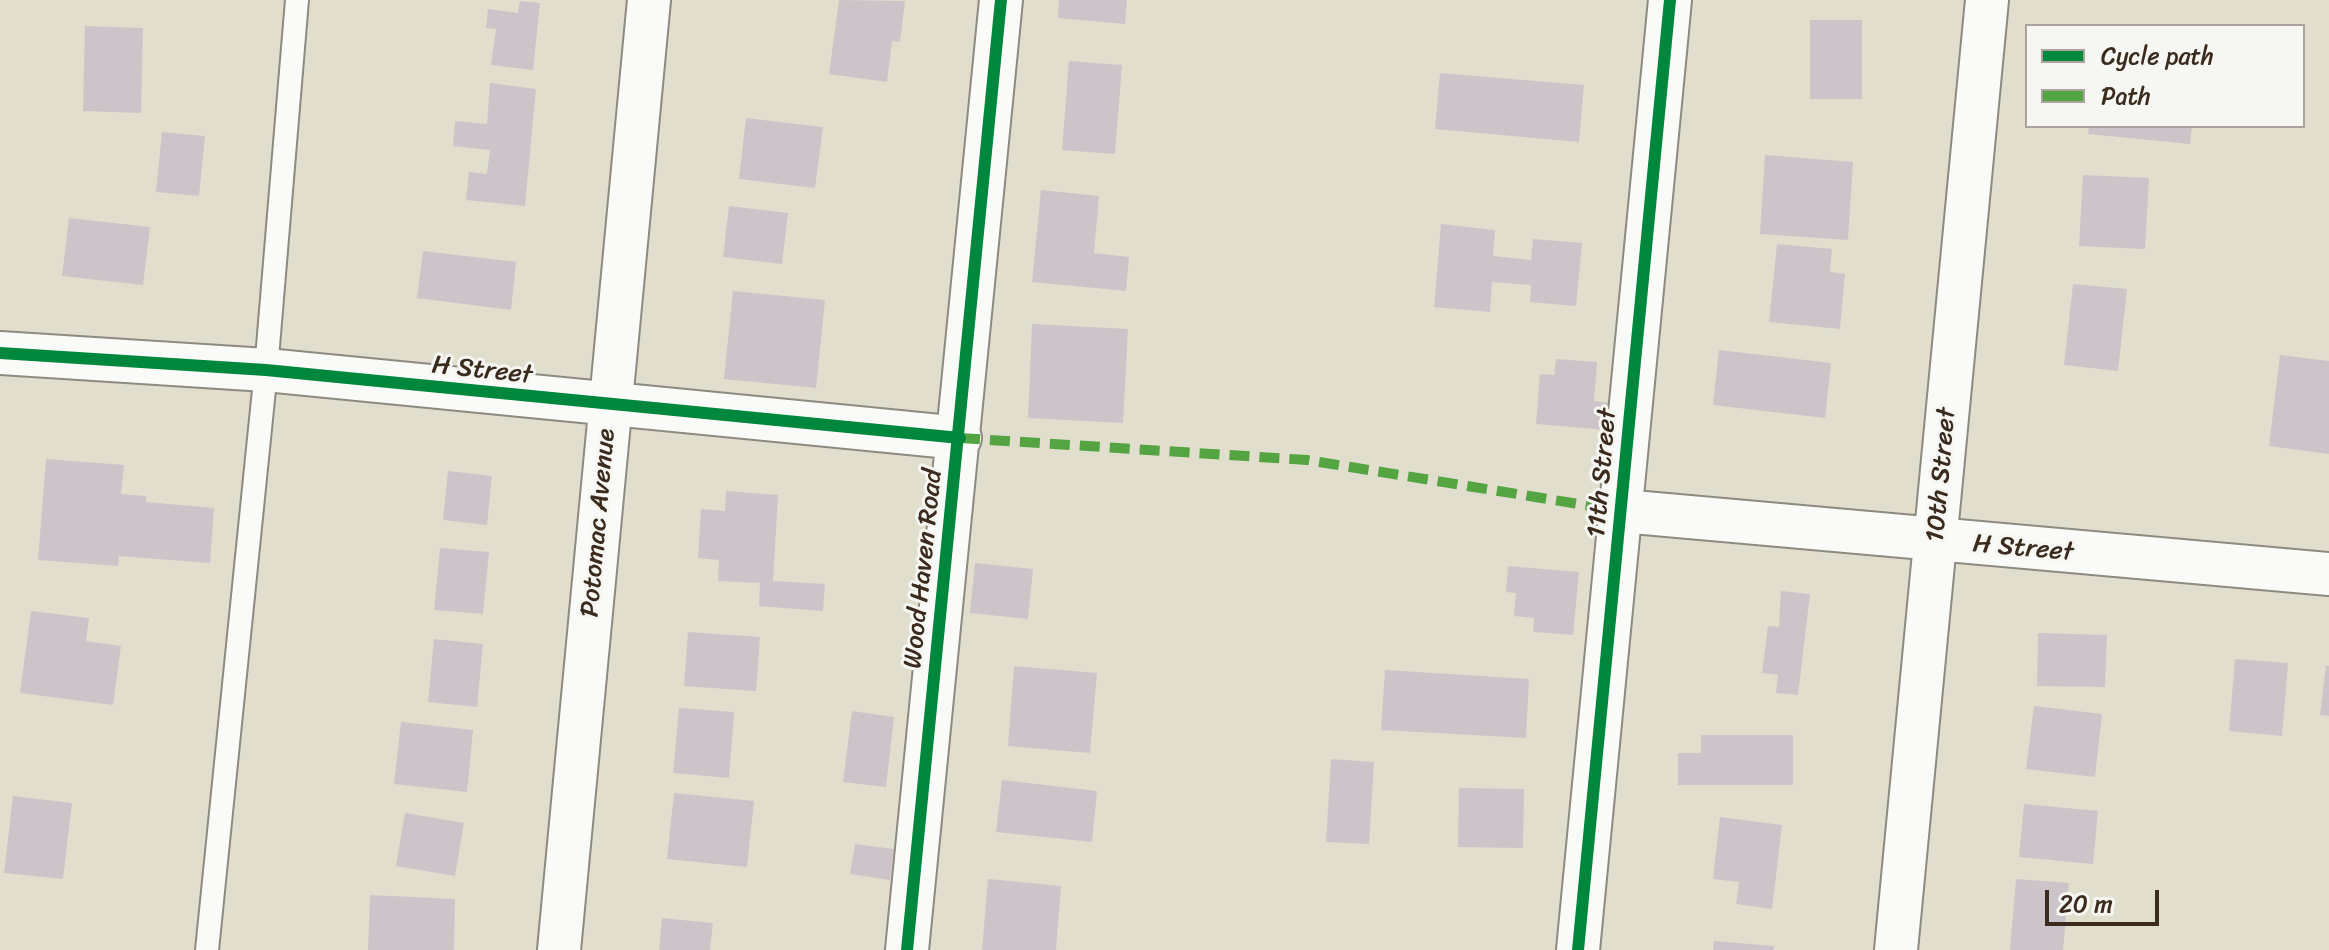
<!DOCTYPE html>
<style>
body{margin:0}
#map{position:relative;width:2329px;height:950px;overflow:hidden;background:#e1dece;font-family:Sriracha,sans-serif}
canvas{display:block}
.legend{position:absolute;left:2025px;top:24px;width:280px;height:104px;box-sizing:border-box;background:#f6f6f2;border:2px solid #aba49d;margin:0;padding:10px 14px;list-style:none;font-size:24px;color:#3b2a1e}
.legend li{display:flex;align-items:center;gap:16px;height:40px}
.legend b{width:40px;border:2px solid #aba49d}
.scale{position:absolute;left:2045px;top:890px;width:114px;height:36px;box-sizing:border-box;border:4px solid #3b2a1e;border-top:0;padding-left:10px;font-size:24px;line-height:28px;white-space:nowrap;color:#3b2a1e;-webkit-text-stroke:6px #f6f6f2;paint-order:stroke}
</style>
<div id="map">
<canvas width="2329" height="950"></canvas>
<ul class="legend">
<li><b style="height:10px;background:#00873e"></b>Cycle path</li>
<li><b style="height:10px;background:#54a441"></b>Path</li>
</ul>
<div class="scale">20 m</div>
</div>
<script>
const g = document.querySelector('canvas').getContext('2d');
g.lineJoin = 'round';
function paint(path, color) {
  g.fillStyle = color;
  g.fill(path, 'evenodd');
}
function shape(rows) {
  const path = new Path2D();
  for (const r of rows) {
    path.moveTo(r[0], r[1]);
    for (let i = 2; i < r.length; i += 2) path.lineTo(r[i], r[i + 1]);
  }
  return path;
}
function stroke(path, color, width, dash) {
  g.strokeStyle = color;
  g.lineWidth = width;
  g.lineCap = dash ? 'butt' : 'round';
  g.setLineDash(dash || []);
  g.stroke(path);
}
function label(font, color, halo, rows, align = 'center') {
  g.font = font + ' Sriracha,sans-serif';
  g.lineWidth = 6;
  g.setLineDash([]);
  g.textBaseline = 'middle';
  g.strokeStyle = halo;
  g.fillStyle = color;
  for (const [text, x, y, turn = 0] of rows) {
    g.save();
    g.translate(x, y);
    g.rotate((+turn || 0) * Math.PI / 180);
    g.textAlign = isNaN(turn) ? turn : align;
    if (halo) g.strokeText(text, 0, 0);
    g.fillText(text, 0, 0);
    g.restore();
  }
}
const building = shape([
 [839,0,905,1,900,42,892,41,887,82,829,74],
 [1059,0,1127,0,1125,24,1058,18],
 [520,1,540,3,533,70,491,65,496,29,486,28,488,9,518,13],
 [1810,20,1862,20,1862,99,1810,99],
 [85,26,143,28,141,113,83,111],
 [1069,61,1122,65,1115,154,1062,150],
 [1440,73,1584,85,1579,142,1435,129],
 [490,83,536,89,525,206,466,200,469,172,487,174,490,150,453,146,455,121,487,124],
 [746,118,823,127,815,188,739,179],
 [2089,126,2192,126,2190,144,2088,134],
 [162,132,205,136,199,196,156,192],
 [1765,155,1853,162,1848,240,1760,234],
 [2083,175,2149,178,2145,249,2079,246],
 [1041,190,1099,196,1094,253,1129,257,1126,291,1032,282],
 [729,206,788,213,782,264,723,257],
 [69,218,150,227,143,285,62,276],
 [1441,224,1495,230,1493,256,1531,260,1533,239,1582,243,1576,306,1530,302,1531,285,1492,282,1490,312,1434,307],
 [1777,244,1832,249,1830,272,1845,274,1840,329,1769,322],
 [423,251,516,262,511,310,417,298],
 [2073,284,2127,289,2118,371,2064,365],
 [733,291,825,300,816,388,724,379],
 [1032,324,1128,329,1123,423,1028,418],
 [1719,350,1831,363,1825,418,1713,405],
 [2280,355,2329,361,2329,454,2269,446],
 [1556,359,1597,362,1594,401,1610,403,1608,430,1536,424,1540,374,1554,375],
 [46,459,124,465,121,494,146,496,146,502,214,508,210,563,119,556,118,566,38,560],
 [448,471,492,476,487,525,443,520],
 [726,491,778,495,773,581,825,584,823,611,759,606,760,583,718,581,719,560,698,558,701,509,725,511],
 [440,548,489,552,483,614,434,610],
 [975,563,1033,569,1028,619,970,613],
 [1508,566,1579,572,1573,635,1533,632,1534,618,1514,616,1516,593,1506,592],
 [1781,591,1810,594,1798,695,1776,693,1778,675,1762,673,1768,626,1779,627],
 [31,611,89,618,86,641,121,646,113,705,20,693],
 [688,632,760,637,756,691,684,686],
 [2038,633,2107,635,2105,687,2037,686],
 [434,639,483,644,477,707,428,702],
 [2235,659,2288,663,2282,736,2229,731],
 [2326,665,2329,666,2329,716,2320,715],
 [1014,666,1097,673,1090,753,1008,746],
 [1385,670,1529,679,1526,738,1381,730],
 [2034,706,2102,714,2095,777,2026,769],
 [679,708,734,712,729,778,673,773],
 [852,711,894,717,886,787,843,782],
 [401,722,473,730,467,792,394,784],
 [1701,735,1793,735,1793,785,1678,785,1678,753,1701,753],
 [1331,759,1374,762,1369,844,1326,842],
 [1002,780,1097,791,1092,842,996,832],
 [1459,788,1524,789,1523,848,1458,847],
 [674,793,754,801,747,867,667,859],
 [13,796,72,803,63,879,4,873],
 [2024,804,2098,811,2093,864,2019,857],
 [405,813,464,823,455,876,396,866],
 [1720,817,1782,825,1772,909,1736,904,1739,882,1713,879],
 [855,844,894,849,890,880,850,874],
 [988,879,1061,886,1056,950,982,950],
 [2016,879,2069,883,2063,950,2010,950],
 [370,895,455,899,454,950,368,950],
 [662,918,713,923,710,950,659,950],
 [1714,941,1774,946,1773,950,1713,950]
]);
const service = shape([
 [207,950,266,370,297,0]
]);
const minor = shape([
 [0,353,266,370,960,438],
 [1622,511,2329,574],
 [559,950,649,0],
 [907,950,1001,0],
 [1578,950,1670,0],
 [1896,950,1987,0]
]);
const quiet = shape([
 [960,438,1307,460,1622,511]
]);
const cycleway = shape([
 [0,353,266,370,960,438],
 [907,950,1001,0],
 [1578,950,1670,0]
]);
const streetNames = [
 ["H Street",482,371,6],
 ["11th Street",1603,473,-85],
 ["10th Street",1942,475,-85],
 ["Potomac Avenue",599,523,-85],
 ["H Street",2023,549,5],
 ["Wood Haven Road",924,569,-84]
];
paint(building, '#cdc4c9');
stroke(service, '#8e8a80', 26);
stroke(minor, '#8e8a80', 46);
stroke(service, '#fafaf8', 22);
stroke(minor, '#fafaf8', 42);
stroke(quiet, '#54a441', 10, [20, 10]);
stroke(cycleway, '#00873e', 12);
label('26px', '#3b2a1e', '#f6f6f2', streetNames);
</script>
